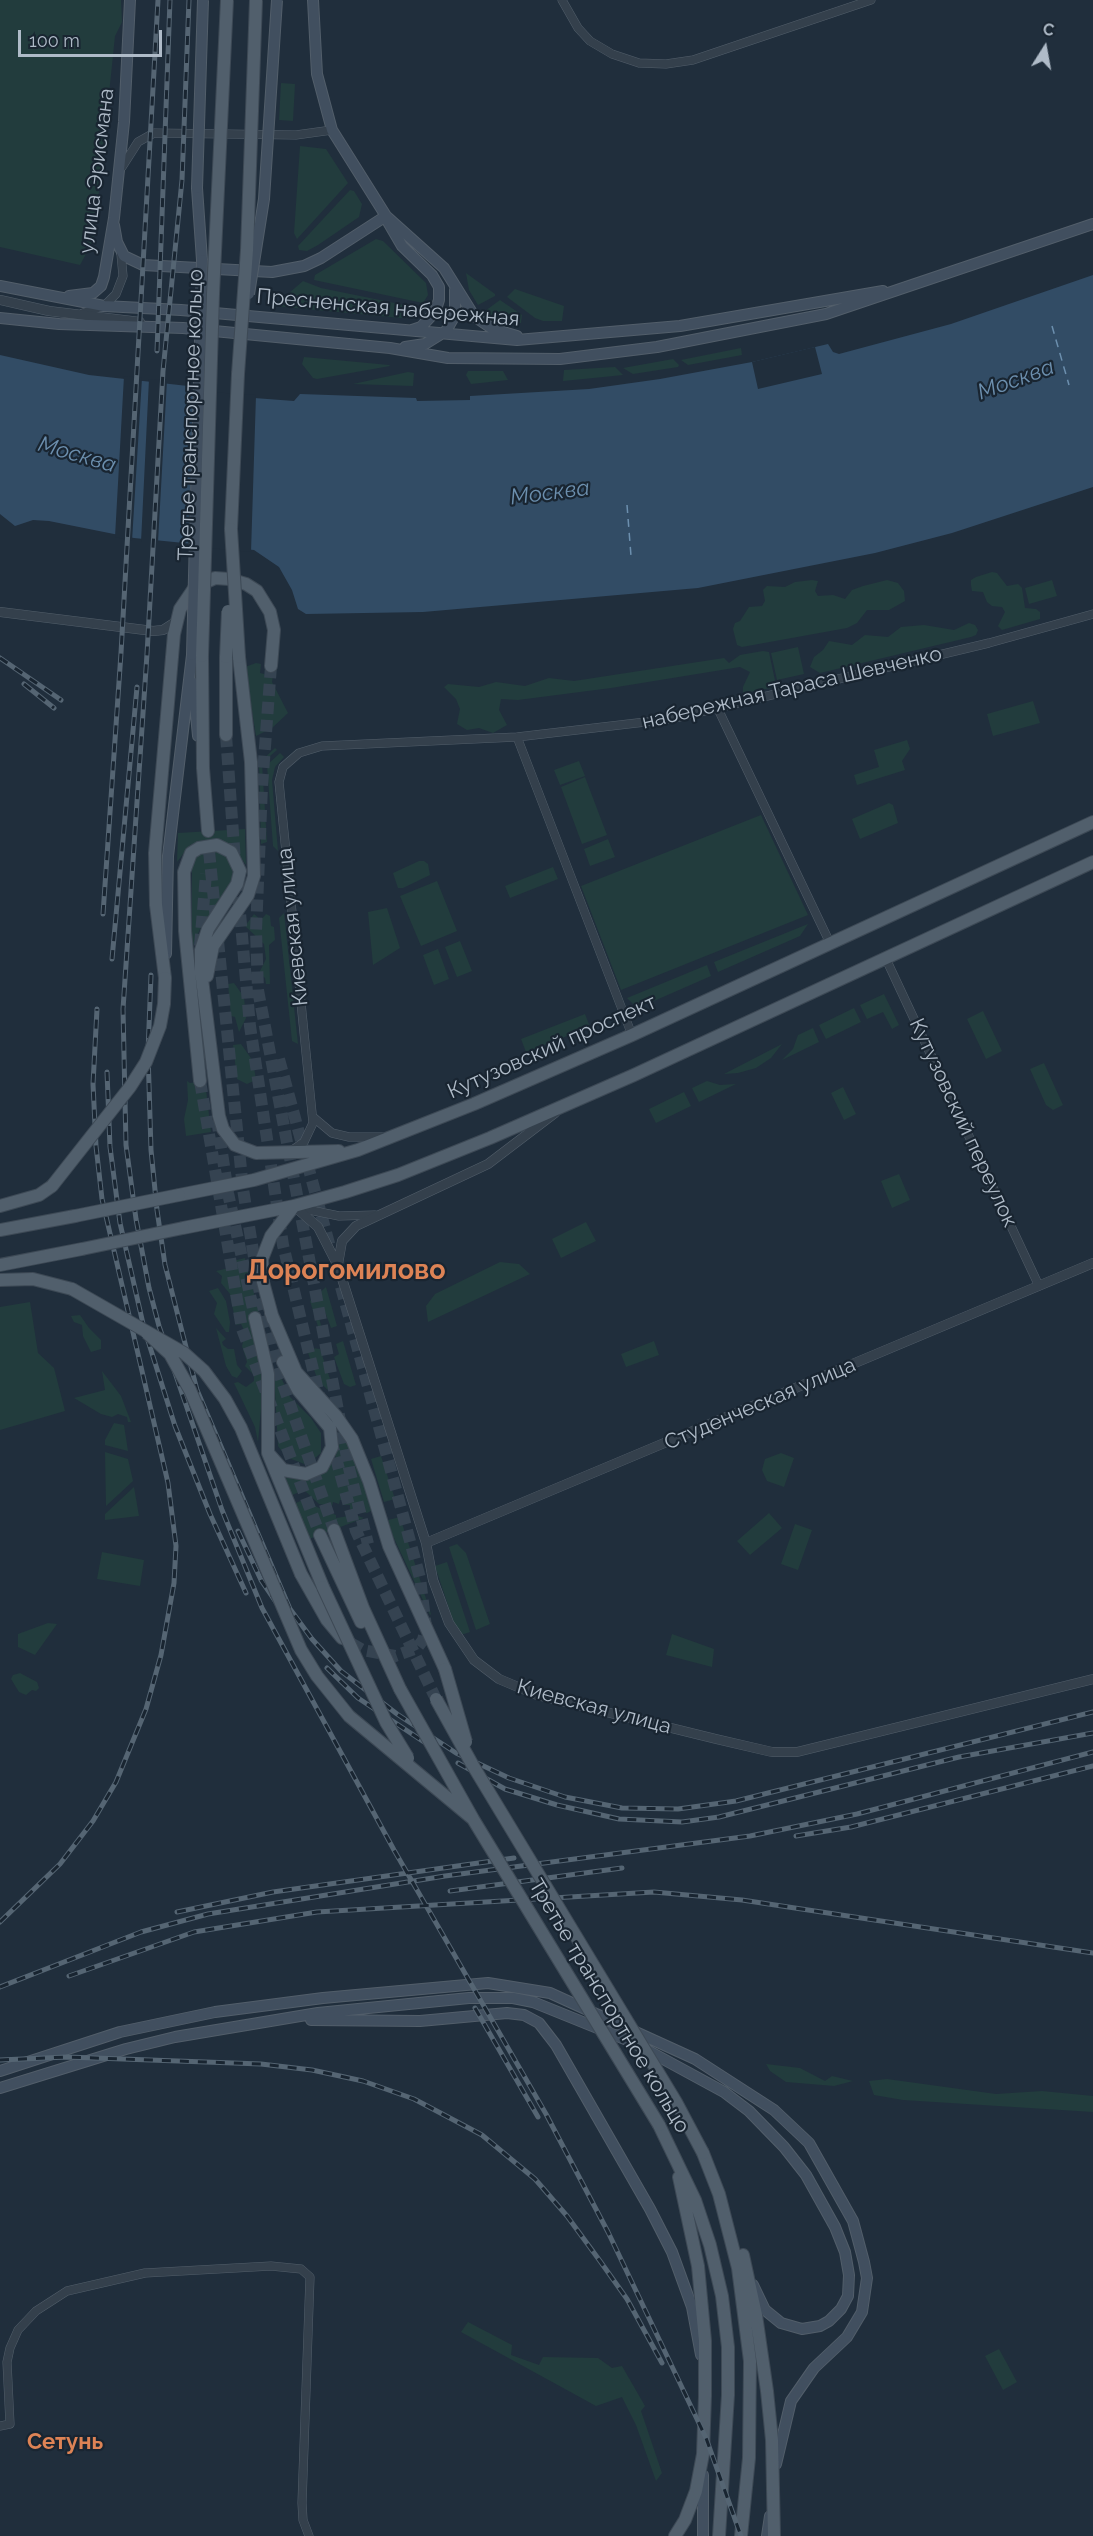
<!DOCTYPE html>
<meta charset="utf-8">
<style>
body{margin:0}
#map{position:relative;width:1093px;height:2536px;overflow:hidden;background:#202e3c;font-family:Raleway,sans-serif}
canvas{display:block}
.north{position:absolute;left:1015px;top:18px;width:60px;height:60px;-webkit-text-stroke:4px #192531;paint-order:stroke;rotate:11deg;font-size:16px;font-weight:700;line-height:24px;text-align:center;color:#afbbc8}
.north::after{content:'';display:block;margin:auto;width:21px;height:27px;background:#afbbc8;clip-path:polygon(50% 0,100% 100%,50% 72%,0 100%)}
.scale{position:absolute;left:18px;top:30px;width:144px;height:27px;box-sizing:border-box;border:3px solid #afbbc8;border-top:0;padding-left:8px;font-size:18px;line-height:21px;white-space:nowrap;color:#afbbc8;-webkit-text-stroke:4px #192531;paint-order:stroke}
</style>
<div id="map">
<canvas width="1093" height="2536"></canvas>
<div class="north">С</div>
<div class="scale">100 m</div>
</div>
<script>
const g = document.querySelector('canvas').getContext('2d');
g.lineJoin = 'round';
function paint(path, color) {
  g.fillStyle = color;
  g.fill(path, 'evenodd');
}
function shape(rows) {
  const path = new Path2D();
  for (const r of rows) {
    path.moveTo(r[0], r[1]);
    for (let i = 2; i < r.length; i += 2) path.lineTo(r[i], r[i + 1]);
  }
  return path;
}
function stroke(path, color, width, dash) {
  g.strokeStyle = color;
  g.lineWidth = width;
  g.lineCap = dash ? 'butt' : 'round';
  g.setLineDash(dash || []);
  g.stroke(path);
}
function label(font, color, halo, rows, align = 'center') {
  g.font = font + ' Raleway,sans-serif';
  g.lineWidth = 4.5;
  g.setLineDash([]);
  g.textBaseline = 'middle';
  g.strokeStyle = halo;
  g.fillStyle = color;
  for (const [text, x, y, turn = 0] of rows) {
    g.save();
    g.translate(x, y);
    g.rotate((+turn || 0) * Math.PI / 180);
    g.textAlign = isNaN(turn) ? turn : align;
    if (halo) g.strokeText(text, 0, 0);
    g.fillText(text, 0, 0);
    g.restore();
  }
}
const green = shape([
 [0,0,121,0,122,22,115,36,95,230,92,243,80,265,0,247],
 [281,83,295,84,293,121,279,120],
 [300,146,326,149,348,183,297,239,294,233],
 [350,190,354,191,362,204,359,217,318,245,307,251,299,250,298,246],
 [376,239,383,241,426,283,428,295,423,303,314,280,315,275],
 [466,273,495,294,495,296,478,305,469,290],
 [303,281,321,288,414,307,418,312,411,317,401,318,274,306],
 [515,289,564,306,562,321,543,321,535,318,507,297],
 [500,300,522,315,521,323,504,323,487,315,485,311],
 [741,348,742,355,688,365,681,360],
 [304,357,389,365,390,366,317,379,313,378,302,364],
 [673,359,679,365,678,367,633,374,623,368],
 [615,367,623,375,563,381,564,370],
 [468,371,503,371,508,380,471,384,466,375],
 [408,372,414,373,413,386,353,384],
 [992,572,997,573,1007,586,1018,584,1022,588,1025,608,1036,609,1040,612,1040,619,1002,630,998,626,1005,612,1002,607,992,606,987,602,983,592,972,591,971,585,971,580,976,577],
 [812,580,818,581,815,591,818,596,833,595,845,599,852,590,863,586,887,580,898,583,904,591,905,601,889,610,867,610,857,623,847,628,742,647,737,645,733,629,735,623,740,621,749,607,762,606,765,601,763,590,767,586,785,587,795,582],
 [1052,580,1057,596,1029,604,1025,588],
 [969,623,975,625,978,630,976,635,971,637,820,673,810,667,814,657,823,650,829,641,852,645,865,635,888,637,901,627,924,625,954,630],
 [798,647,804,674,777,680,771,653],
 [763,651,769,652,770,657,776,685,771,688,743,693,743,687,750,672,740,667,611,688,518,700,501,699,499,710,507,725,493,733,479,728,467,730,457,724,460,709,456,699,444,687,448,684,479,687,496,682,525,686,549,678,574,681,724,658,729,663,740,655],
 [256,663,261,664,260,673,273,676,272,682,288,713,272,728,256,736,245,667],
 [1033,701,1040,723,993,736,987,714],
 [907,740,910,749,902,761,905,770,857,785,854,775,879,767,874,750],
 [275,748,277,750,262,763,267,842,261,844,259,763],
 [280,753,284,757,275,767,272,780,278,851,273,846,267,765],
 [579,761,585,776,560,785,554,770],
 [585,777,607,835,582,844,561,787],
 [889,803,893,805,898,823,860,839,852,819],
 [761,815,808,915,621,990,581,886],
 [245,829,246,865,232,845,212,839,190,845,177,862,178,833],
 [608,839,615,857,590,866,584,849],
 [211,850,225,854,233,864,233,871,232,880,200,929,192,948,192,865,198,854],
 [419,861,424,861,428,864,430,875,403,888,398,888,393,873],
 [553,867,558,879,510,898,505,886],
 [437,881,457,931,421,946,400,896],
 [387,908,400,948,373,965,368,912],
 [284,913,298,1044,292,1041,279,918],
 [254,914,261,920,266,914,270,916,271,926,274,927,275,940,269,945,270,984,266,984,265,978,259,973,266,959,264,944,245,926],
 [808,924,800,936,718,972,714,962],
 [460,941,472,971,457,977,445,947],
 [438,949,449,979,434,985,423,955],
 [707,965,711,976,647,1004,634,1005,627,998],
 [234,983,244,997,246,1018,239,1032,235,1017,231,1016,228,984],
 [884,994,899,1025,892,1029,883,1012,867,1019,860,1005],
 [854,1008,861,1022,826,1039,819,1025],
 [983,1011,1002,1051,986,1059,967,1019],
 [585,1014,590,1027,526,1052,521,1039],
 [813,1028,819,1042,782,1060,793,1049,798,1035],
 [241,1044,253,1061,256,1080,247,1084,237,1079,233,1045],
 [782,1044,771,1058,756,1068,738,1073,724,1074],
 [1044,1063,1063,1105,1053,1110,1046,1105,1030,1069],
 [187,1081,190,1083,205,1081,211,1132,186,1136,184,1119,188,1100],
 [707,1081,720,1085,736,1084,699,1102,692,1088],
 [843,1087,856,1114,844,1120,831,1093],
 [684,1092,691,1106,656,1123,649,1109],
 [899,1174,910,1200,892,1208,881,1181],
 [586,1222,596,1241,561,1258,552,1239],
 [245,1258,260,1317,263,1388,258,1442,255,1427,234,1383,238,1382,246,1387,254,1381,254,1375,245,1366,247,1362,242,1346,245,1332,241,1324,236,1325,230,1294,221,1283,222,1276,216,1271,234,1267,233,1261],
 [500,1262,519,1264,530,1274,428,1322,426,1306,435,1294],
 [326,1287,337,1326,331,1328,324,1309,317,1311,323,1332,320,1333,310,1301],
 [218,1288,226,1301,230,1322,229,1332,226,1332,214,1314,217,1303,209,1291],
 [30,1302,38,1353,54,1368,65,1411,0,1430,0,1307],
 [80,1315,89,1328,101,1340,101,1349,91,1352,83,1336,82,1325,74,1322,71,1316],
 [216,1328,226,1339,222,1342,223,1345,228,1349,234,1349,237,1365,242,1371,237,1378,232,1376,226,1366],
 [343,1341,356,1385,350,1387,344,1384,334,1357,339,1354,336,1344],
 [654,1341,659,1355,626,1367,621,1354],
 [312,1348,320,1349,333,1388,329,1391,318,1381,307,1350],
 [102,1371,121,1396,131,1422,128,1422,127,1417,118,1414,112,1417,101,1414,74,1398,105,1390],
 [279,1373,290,1397,311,1418,321,1433,321,1453,307,1465,286,1457,278,1446,274,1374],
 [114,1423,124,1425,128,1451,105,1445,105,1440],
 [345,1439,360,1471,371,1511,367,1513,350,1509,350,1505,344,1505,345,1501,340,1500,339,1504,333,1502,332,1506,319,1504,304,1490,290,1496,284,1477,303,1480,320,1476,335,1459,339,1441],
 [105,1452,128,1459,133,1481,106,1506],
 [781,1453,794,1458,784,1487,767,1481,762,1470,765,1459],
 [381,1456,395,1499,384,1502,371,1459],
 [134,1487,139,1516,105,1520,105,1514],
 [306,1499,317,1507,336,1515,336,1518,355,1515,364,1518,309,1539,293,1504],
 [769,1513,782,1528,750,1555,737,1541],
 [400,1517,431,1614,430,1615,392,1534,388,1520],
 [795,1524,812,1530,798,1570,781,1564],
 [457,1544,466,1553,490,1624,476,1630,449,1547],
 [102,1552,144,1560,140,1586,97,1579],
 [447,1562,470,1632,464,1634,460,1634,453,1620,435,1566],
 [48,1623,57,1624,35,1655,18,1647,18,1634],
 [672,1634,714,1649,712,1667,666,1655],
 [20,1673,37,1682,39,1688,36,1691,32,1690,26,1695,19,1692,11,1679,13,1675],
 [766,2064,800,2068,825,2081,832,2076,853,2081,834,2086,786,2082,770,2071],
 [887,2079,996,2094,1042,2091,1093,2096,1093,2112,903,2100,874,2095,869,2081],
 [468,2322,512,2345,511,2355,539,2365,543,2357,598,2358,612,2368,622,2366,645,2406,641,2411,662,2473,656,2481,636,2425,622,2397,596,2406,461,2332],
 [999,2349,1017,2382,1003,2390,985,2356]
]);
const water = shape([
 [1093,275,1093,487,952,533,875,553,698,588,423,612,306,614,298,609,292,590,279,567,254,550,134,538,49,521,33,520,15,526,0,514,0,355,89,375,188,386,188,393,294,401,300,394,416,398,417,401,470,400,470,396,589,389,660,379,752,362,828,344,833,352,839,354,951,324]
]);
const pier = shape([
 [815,347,822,374,758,389,752,362],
 [124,376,142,378,132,541,115,537],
 [149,379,167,380,158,542,141,542],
 [194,391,256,395,251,552,188,546]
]);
const ferry = shape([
 [1052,326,1069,385],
 [627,505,631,556]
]);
const primaryTunnel = shape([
 [271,666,262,787,256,931,258,990,349,1468,368,1544],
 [226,735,235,861],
 [209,851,243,1189,260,1294,280,1376,334,1530],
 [237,879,250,1026,283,1245,321,1403],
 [200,946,206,874],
 [279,1059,330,1247],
 [200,1081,242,1329,320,1535],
 [217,1119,228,1193,255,1318],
 [341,1287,420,1578,426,1627,423,1640,417,1648,395,1656,363,1650,345,1640],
 [331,1440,356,1531,436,1699]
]);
const minor = shape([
 [562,0,578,28,590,41,612,54,639,63,666,64,693,60,871,0],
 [122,167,138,142,154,133,296,135,332,130],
 [83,313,104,306,116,294,123,276,121,254],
 [718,709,830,943],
 [517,737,632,1035],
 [886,959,1039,1286],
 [313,1117,332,1133,349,1137,382,1137],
 [291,1151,304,1142,313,1123,279,782,283,767,299,753,322,746,517,737,671,719,989,643,1093,614],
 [295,1207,339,1216,375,1215],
 [0,2426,10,2424,7,2362,10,2348,18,2330,36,2311,67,2291,145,2273,271,2266,301,2269,310,2277,302,2503,303,2520,309,2536]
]);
const tertiary = shape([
 [0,300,49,311,140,322],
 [0,612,153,631,163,630,177,621],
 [294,1206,318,1227,338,1266,426,1543,433,1580,449,1623,474,1660,499,1679,537,1695,716,1739,772,1752,797,1752,1093,1679],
 [338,1264,342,1241,356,1226,488,1164,555,1113],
 [426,1543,1093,1263]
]);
const secondary = shape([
 [313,0,317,74,332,130,386,216,444,268,474,316,493,329,517,336],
 [197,188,202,260],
 [388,222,402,246,432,275,439,287,439,300,435,312,421,327,412,330],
 [114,225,117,242,124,256,143,265,272,272,304,266,321,258,386,216],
 [0,286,104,306,181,310,517,340,680,326,883,291],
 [69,296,93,293,101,286,104,277,114,218,124,122,130,0],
 [0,318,59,324,183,328,390,348,448,358,560,359,657,347,826,314,1093,224],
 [405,347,425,344,446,331,455,315,455,290],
 [193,683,198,736],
 [166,954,168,856,192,655],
 [311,2020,420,2021,507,2013,524,2015,539,2023,556,2045,650,2209,672,2252,692,2307,701,2355],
 [0,2071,120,2032,215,2012,323,1998,488,1983,550,1993,695,2059,774,2110,809,2143,853,2221,864,2262,867,2278,862,2312,847,2337,814,2368,791,2401,776,2464],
 [0,2088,126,2049,175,2037,318,2013,469,1998,513,1998,533,2002,632,2042,724,2092,749,2111,784,2147,806,2175,835,2227,845,2252,849,2275,848,2296,841,2309,829,2321,820,2326,802,2329,781,2323,765,2310,753,2285],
 [703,2536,703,2475],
 [767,2536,770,2516]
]);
const primary = shape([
 [231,529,238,374],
 [202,656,203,768,208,831],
 [226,735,226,657],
 [207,976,213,946,248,895,254,876,251,762,239,657],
 [165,978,156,905,155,853,174,634,180,609,195,587,215,578,229,579,246,584,257,591,270,612,274,630,271,666],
 [200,1081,185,931,184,872,191,853,199,848,217,845,231,852,240,871,237,884,208,929,201,950,201,971,219,1116,223,1129,235,1145,256,1153,339,1151],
 [179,1195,254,1180,358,1150,474,1104,632,1035,1093,822],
 [0,1206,39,1195,52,1186],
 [183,1228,294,1206,345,1192,398,1175,490,1138,634,1075,1093,862],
 [0,1230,75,1216],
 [0,1265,82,1249],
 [0,1280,33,1279,72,1289],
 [271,1313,296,1372,336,1416,352,1439,369,1481,389,1546,445,1669],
 [255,1318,268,1374,268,1453,323,1587],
 [273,1319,263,1282,262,1259,271,1236,294,1206],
 [268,1453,283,1470,306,1474,322,1467,332,1447,330,1428,298,1390,283,1362],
 [334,1530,363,1608,400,1689],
 [320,1535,361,1622],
 [301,1574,327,1620,342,1638],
 [659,2125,695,2200,710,2245,722,2296,728,2347,728,2395,719,2536],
 [703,2153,719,2194,738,2268,750,2361,749,2458,741,2536],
 [743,2255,756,2315,767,2391,772,2440,774,2536],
 [675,2536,685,2520,696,2491,703,2454,705,2396,705,2341,698,2266,679,2177]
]);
const rail = shape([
 [189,0,182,180,163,371,147,654,123,1009,126,1145,136,1219,149,1288,159,1326,222,1510,262,1608,394,1850,546,2114,608,2232,706,2438,741,2536],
 [157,351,170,0],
 [0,658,61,700],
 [24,684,54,708],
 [103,914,121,653,158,0],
 [112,959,137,687],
 [151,975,148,1052,151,1150,157,1210,165,1265,197,1390,290,1609,312,1639,341,1671,397,1714,456,1753,509,1778,565,1797,622,1808,678,1809,736,1801,1093,1712],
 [107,1072,110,1147,120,1223,144,1328,175,1426,210,1514,246,1593],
 [238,1531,261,1580,293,1627],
 [327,1668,358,1698,424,1742],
 [458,1763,505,1789,557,1805,619,1819,682,1822,719,1817,959,1757,1093,1733],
 [796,1836,851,1827,1093,1766],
 [450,1891,622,1868],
 [177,1912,273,1892,514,1858],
 [0,1922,60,1864,93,1821,116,1782,146,1709,161,1655,174,1583,176,1546,168,1483,102,1199,96,1146,93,1084,97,1009],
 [69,1976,194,1932,317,1912,654,1892,742,1900,1093,1953],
 [0,1987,141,1932,208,1914,445,1876,750,1836,857,1814,1093,1752],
 [475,2008,538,2117],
 [0,2060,67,2057,261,2064,312,2070,363,2081,414,2099,482,2135,535,2179,567,2216,600,2261,627,2299,662,2363]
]);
const secondaryBridge = shape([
 [197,188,203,0],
 [249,294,264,199,277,0],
 [192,655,202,260]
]);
const primaryBridge = shape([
 [238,374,247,250,256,0],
 [231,529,239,657],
 [202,656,213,294,227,0],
 [226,657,228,611],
 [52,1186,130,1087,146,1062,160,1026,164,1004,165,978],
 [75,1216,179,1195],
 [82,1249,183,1228],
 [72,1289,184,1353,204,1371,225,1399,241,1428,301,1574],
 [147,1333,170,1354,190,1390,301,1650,317,1676,349,1716,473,1819],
 [323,1587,386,1722,408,1758],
 [445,1669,466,1742],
 [400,1689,473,1819,659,2125],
 [436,1699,472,1764,676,2102,703,2153]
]);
const streetNames = [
 ["улица Эрисмана",97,171,-83],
 ["Пресненская набережная",388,308,5],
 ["Третье транспортное кольцо",191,415,-88],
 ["набережная Тараса Шевченко",792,688,-13],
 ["Киевская улица",293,927,-96],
 ["Кутузовский проспект",552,1047,-24],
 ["Кутузовский переулок",963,1123,65],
 ["Студенческая улица",760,1404,-23],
 ["Киевская улица",594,1707,15],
 ["Третье транспортное кольцо",609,2006,59]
];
const waterNames = [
 ["Москва",1016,380,-20],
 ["Москва",77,455,16],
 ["Москва",550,493,-7]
];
const neighbourhoodNames = [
 ["Сетунь",65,2442]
];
const districtNames = [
 ["Дорогомилово",346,1271]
];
paint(green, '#223c3d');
paint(water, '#324c65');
paint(pier, '#202e3c');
stroke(ferry, '#6c8fae', 1.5, [8, 6]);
stroke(primaryTunnel, '#354351', 12, [12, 6]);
stroke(minor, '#525e6a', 9);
stroke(tertiary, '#525e6a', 10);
stroke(secondary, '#525e6a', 12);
stroke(primary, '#3d4955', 14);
stroke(minor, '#34404c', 8);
stroke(tertiary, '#34404c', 9);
stroke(secondary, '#414f5f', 10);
stroke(primary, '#515f6c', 12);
stroke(rail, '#556573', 5);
stroke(rail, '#192531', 3, [9]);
stroke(secondaryBridge, '#525e6a', 12, []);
stroke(primaryBridge, '#3d4955', 14, []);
stroke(secondaryBridge, '#414f5f', 10);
stroke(primaryBridge, '#515f6c', 12);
label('21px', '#afbbc8', '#192531', streetNames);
label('italic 22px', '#6c8fae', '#192531', waterNames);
label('bold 22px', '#dd8355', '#192531', neighbourhoodNames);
label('bold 27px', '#dd8355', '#192531', districtNames);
</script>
